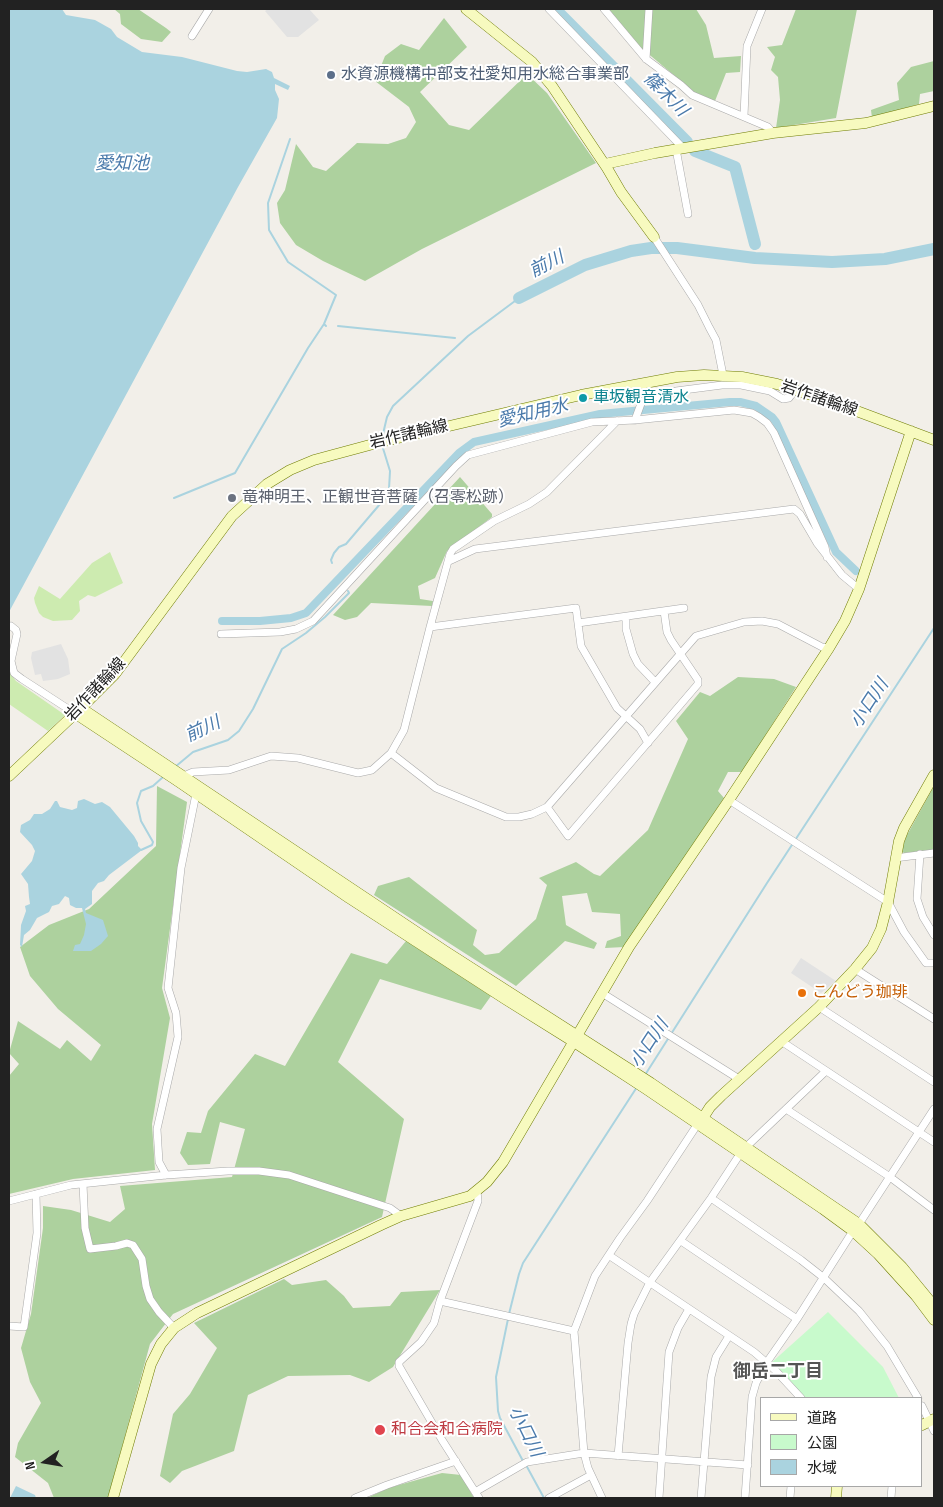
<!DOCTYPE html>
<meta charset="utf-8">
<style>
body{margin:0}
#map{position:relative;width:943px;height:1507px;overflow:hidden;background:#f2efe9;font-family:"Sofia Sans Condensed","Noto Sans JP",sans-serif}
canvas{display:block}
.frame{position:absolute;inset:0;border:10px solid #222;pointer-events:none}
.legend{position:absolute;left:760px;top:1397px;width:162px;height:90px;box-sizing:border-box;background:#fff;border:1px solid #a7a7a7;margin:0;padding:6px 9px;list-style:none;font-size:15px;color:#222}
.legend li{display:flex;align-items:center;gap:10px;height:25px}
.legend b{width:25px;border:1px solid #a7a7a7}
.north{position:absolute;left:20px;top:1437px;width:50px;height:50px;-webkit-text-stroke:4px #fff;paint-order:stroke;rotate:257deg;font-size:14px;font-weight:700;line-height:20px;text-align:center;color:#222}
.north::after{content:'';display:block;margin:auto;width:18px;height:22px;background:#222;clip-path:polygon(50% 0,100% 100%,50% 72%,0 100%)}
</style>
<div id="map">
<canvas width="943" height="1507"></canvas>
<div class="frame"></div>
<ul class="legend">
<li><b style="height:6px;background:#f7fabf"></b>道路</li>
<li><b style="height:14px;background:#c8facc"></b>公園</li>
<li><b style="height:14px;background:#aad3df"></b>水域</li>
</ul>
<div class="north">N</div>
</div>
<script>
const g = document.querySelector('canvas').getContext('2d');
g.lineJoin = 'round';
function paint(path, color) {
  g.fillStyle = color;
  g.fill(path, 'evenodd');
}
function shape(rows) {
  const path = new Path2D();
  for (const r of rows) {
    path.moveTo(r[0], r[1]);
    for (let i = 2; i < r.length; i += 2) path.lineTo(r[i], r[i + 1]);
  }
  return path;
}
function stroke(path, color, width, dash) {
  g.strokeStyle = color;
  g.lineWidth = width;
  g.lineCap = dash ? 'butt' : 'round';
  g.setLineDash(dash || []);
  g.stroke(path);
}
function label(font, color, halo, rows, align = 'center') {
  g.font = font + ' "Sofia Sans Condensed","Noto Sans JP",sans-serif';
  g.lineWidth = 4;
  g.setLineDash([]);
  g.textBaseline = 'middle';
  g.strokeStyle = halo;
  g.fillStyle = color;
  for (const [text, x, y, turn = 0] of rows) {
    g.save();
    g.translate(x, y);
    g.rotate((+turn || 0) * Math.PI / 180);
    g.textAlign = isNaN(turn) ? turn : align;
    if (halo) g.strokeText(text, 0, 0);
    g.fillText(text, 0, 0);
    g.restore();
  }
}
const grass = shape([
 [110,552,123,583,95,597,88,595,79,601,80,611,72,620,53,621,43,617,39,613,35,603,34,598,39,586,60,599,92,563],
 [9,669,12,676,16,681,65,715,48,731,9,704]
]);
const forest = shape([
 [114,9,138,9,166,28,171,32,162,42,141,39,121,24,120,14],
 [608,9,696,9,706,25,714,58,741,56,740,72,726,73,715,101,694,92,633,41],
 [796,9,857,9,836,118,776,128,780,100,778,77,771,70,775,57,767,47,782,45],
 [444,18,467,47,420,92,449,125,469,130,527,74,547,93,596,163,422,249,365,281,323,261,296,245,280,223,277,203,285,190,296,144,313,167,326,171,357,143,388,144,406,138,416,122,409,107,375,81,385,56,401,44,419,50],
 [934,61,934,91,920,94,919,104,872,118,871,110,899,100,897,83,911,67],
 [460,477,492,514,492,517,447,551,435,578,418,586,420,599,433,601,432,606,371,603,357,617,345,620,333,615],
 [738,677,774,679,796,687,742,772,728,772,718,791,724,798,624,947,605,948,607,941,621,936,620,914,592,912,587,893,562,896,566,925,597,943,594,949,565,941,516,986,374,895,378,886,409,877,477,930,473,945,485,955,499,953,536,919,547,885,539,878,576,862,594,874,600,876,648,830,688,739,676,721,700,692,710,696],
 [157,786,187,802,162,988,170,1018,152,1124,155,1170,73,1179,9,1194,9,1076,19,1064,9,1053,18,1021,60,1049,67,1040,91,1061,101,1045,58,1009,30,976,20,947,49,925,89,909,156,846],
 [934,786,934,850,904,853,901,851,907,835],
 [406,941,491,996,481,1010,380,979,338,1062,404,1119,382,1217,173,1314,150,1344,108,1498,54,1498,48,1483,15,1457,18,1443,41,1403,30,1382,21,1348,31,1314,43,1228,43,1206,71,1210,110,1222,125,1209,120,1186,232,1177,245,1129,220,1122,210,1164,188,1165,180,1153,187,1132,201,1133,208,1111,255,1054,285,1066,351,953,387,964],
 [284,1279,292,1285,326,1280,344,1296,353,1308,390,1306,401,1292,440,1290,393,1367,369,1382,350,1375,288,1376,248,1395,234,1451,182,1471,170,1483,160,1476,173,1414,190,1394,217,1348,194,1323],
 [442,1473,461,1475,474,1498,367,1498,388,1488]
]);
const park = shape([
 [828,1312,883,1367,899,1398,803,1398,771,1363]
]);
const parking = shape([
 [268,9,309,9,319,20,298,37,287,37,265,11],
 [61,644,68,659,70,674,58,679,43,681,41,674,35,675,31,658,32,652],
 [801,958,836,981,821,993,791,973]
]);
const water = shape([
 [9,9,62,9,66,15,95,20,111,29,117,37,142,52,182,57,237,71,247,72,266,69,272,72,274,78,290,86,288,90,275,84,275,90,279,99,277,118,238,187,9,612],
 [84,799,95,804,102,802,110,807,134,836,138,843,138,846,142,850,109,875,104,881,98,883,92,891,92,904,85,909,86,913,103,920,108,936,101,944,91,951,73,951,75,945,80,944,84,935,86,924,82,908,76,908,70,905,69,898,65,896,59,904,52,906,49,912,37,918,30,930,24,935,22,947,20,945,21,925,26,911,25,906,30,904,29,897,28,884,21,874,32,861,35,851,32,845,20,832,21,825,30,820,34,814,42,814,50,809,55,801,57,801,60,807,72,810,77,808,78,801],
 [16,1486,35,1495,36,1498,10,1498]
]);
const stream = shape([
 [290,139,268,203,269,230,288,262,336,295,324,324],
 [338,326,455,338],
 [382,438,387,417,393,406,468,336,519,298],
 [174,498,235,473,308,348,324,324,326,326],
 [332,563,331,560,334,553,339,547,346,544,386,497,389,489,390,471,382,445],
 [175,767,193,752,228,740,239,731,253,709,282,649,306,633,325,617,349,593,348,591],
 [141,850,152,845,153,842,141,821,137,803,141,791,153,786,163,777],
 [645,1075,767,883,934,628],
 [509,1314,519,1274,523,1263,637,1087],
 [508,1319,496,1377,498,1411,500,1418,523,1461],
 [526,1465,544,1498]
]);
const canal = shape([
 [222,621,260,621,291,618,306,613,459,453,474,442,600,414,730,402,740,402,756,406,772,417,776,422,836,552,856,571]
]);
const river = shape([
 [555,9,687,142],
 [695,151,735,167,755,244],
 [519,298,585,265,631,251,651,248,677,248,755,258,832,262,885,259,934,249]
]);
const street = shape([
 [549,9,683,148],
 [604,9,646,59,681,85,692,95,768,127,773,133],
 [192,36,209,9],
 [646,59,649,9],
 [744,116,747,46,762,9],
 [676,149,688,214],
 [654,237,698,305,709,327,716,340,723,375],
 [635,420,642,401,676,391,722,385,741,385,770,391,783,399,789,398,795,390],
 [449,561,475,549,794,509,800,514,817,543,842,575,859,589],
 [626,617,626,629,633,654,638,664,655,682],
 [578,623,684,608],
 [11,626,16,630,17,634,11,661,14,673,22,679,76,714],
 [430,627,576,608,581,646,617,708,640,729,648,743],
 [221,634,280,632,296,629,313,621,456,466,468,455,592,422,635,420,734,410,752,413,759,417,767,423,774,433,825,547,827,557],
 [391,753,436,788,506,817,519,817,532,814,547,807,696,636,744,622,762,621,778,624,822,647,829,648],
 [184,776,193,772,229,770,271,756,298,758,358,773,372,770,391,753,404,730,430,627,450,554,453,549,494,521,529,504,547,492,617,421],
 [729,800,888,902,904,932,926,963,934,963],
 [547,807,568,836,698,684,698,680,671,640,667,632,664,611],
 [920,854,917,899,923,917,934,935],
 [895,858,934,853],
 [855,969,934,1019],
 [602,993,739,1079],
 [819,1007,934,1082],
 [781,1041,934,1142],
 [786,1109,890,1177,934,1210],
 [745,1148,826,1071],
 [166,1175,159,1162,157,1129,178,1037,176,1013,168,988,181,868,196,794],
 [83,1184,85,1228,90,1249,116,1246,127,1243,133,1245,142,1259,146,1286,150,1299,159,1312,174,1328],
 [477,1191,478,1201,440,1301,434,1323,421,1342,399,1362,399,1366,442,1440,479,1498],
 [711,1198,801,1260,824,1278,859,1311,887,1346,918,1398],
 [9,1201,71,1185,166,1175,228,1171,259,1171,289,1175,390,1208,401,1216],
 [859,1224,934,1109],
 [681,1241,797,1319],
 [610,1256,754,1352,775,1370,801,1398],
 [440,1301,574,1331],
 [9,1326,24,1327,37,1233,36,1194],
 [922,1406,934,1431],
 [618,1456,628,1343,631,1324,634,1314,650,1282,711,1198,740,1154],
 [475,1492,527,1462,584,1453,748,1465],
 [355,1498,387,1485,456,1461],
 [549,1498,591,1475],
 [602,1498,588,1468,584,1453,574,1331,595,1276,620,1238,647,1201,697,1125],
 [659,1498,669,1352,678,1328,689,1309],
 [701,1498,711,1377,716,1357,729,1336],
 [745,1498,752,1397,756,1383,767,1362,797,1319,853,1231],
 [790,1498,791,1486],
 [891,1498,892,1486]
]);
const secondary = shape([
 [466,9,532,62,552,86,607,168,621,192,654,237],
 [605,164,655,153,773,133,866,123,934,106],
 [81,708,445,951,651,1083,859,1224,902,1267,934,1306],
 [76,714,176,780,349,898,505,999,574,1042,646,1089,823,1209,853,1231,878,1254,916,1296,934,1320],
 [9,776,81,708,115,674,232,516,267,484,290,470,314,460,377,443,581,395,677,377,704,375,742,377,777,384,830,401,934,440],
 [703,1118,710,1107,721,1096,819,1007,855,969,872,948,881,929,888,902,899,841,904,828,934,775],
 [922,1425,934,1419],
 [113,1498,151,1364,161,1344,174,1328,197,1313,381,1225,401,1216,470,1196,487,1182,503,1162,629,947,729,800,829,648,845,621,859,589,911,431],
 [836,1498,837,1486]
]);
const markers = [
 [331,75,5,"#5c6f8a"],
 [583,398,5,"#0f9aa8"],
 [232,498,5,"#6b7280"],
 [802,993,5,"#e8710a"],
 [380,1430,6,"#e0444e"]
];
const serviceNames = [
 ["水資源機構中部支社愛知用水総合事業部",341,75]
];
const cultureNames = [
 ["車坂観音清水",593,398]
];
const streetNames = [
 ["岩作諸輪線",819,399,19],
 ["岩作諸輪線",409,435,-13],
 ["岩作諸輪線",96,690,-47]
];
const worshipNames = [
 ["竜神明王、正観世音菩薩（召零松跡）",242,498]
];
const foodNames = [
 ["こんどう珈琲",812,993]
];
const healthNames = [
 ["和合会和合病院",391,1430]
];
const waterNames = [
 ["篠木川",665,95,45],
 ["愛知池",122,164],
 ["前川",547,265,-27],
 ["愛知用水",533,414,-13],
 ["小口川",870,704,-57],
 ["前川",203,730,-25],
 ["小口川",650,1044,-57],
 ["小口川",525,1432,64]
];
const neighbourhoodNames = [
 ["御岳二丁目",778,1372]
];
paint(grass, '#cdebb0');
paint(forest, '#add19e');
paint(park, '#c8facc');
paint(parking, '#e2e2e2');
paint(water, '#aad3df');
stroke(stream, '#aad3df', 2);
stroke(canal, '#aad3df', 8);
stroke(river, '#aad3df', 12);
stroke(street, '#a9a9a9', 8);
stroke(secondary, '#707d05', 11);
stroke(street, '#fff', 7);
stroke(secondary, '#f7fabf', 10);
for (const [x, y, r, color] of markers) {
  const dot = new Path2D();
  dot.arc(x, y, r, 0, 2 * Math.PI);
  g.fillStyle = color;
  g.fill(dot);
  stroke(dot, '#fff', 2);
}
label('16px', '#4e5e75', '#fff', serviceNames, 'left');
label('16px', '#0d838f', '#fff', cultureNames, 'left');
label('16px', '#222', '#fff', streetNames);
label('16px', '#5b616d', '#fff', worshipNames, 'left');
label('16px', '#c56008', '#fff', foodNames, 'left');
label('16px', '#be3a42', '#fff', healthNames, 'left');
label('italic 18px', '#4a7aab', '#fff', waterNames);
label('bold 18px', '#555', '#fff', neighbourhoodNames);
</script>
